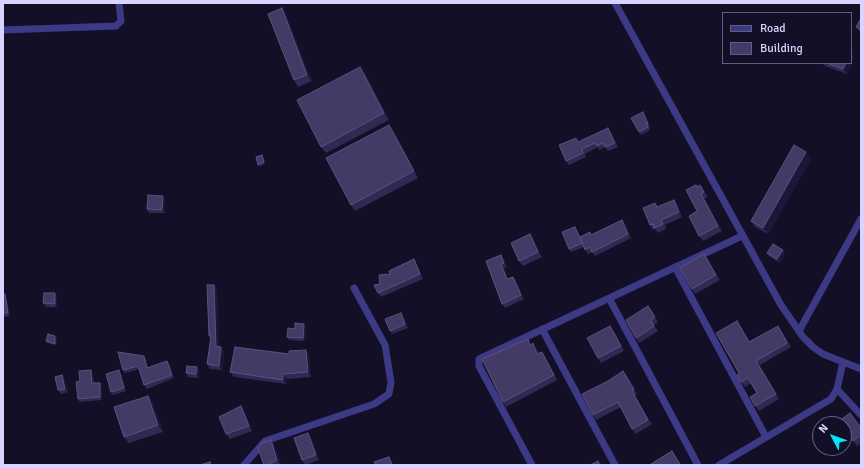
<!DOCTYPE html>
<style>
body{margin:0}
#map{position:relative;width:864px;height:468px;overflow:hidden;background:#130f26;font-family:Signika,sans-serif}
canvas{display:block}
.frame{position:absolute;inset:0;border:4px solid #d9d4ff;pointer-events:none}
.legend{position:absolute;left:722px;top:12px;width:130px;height:52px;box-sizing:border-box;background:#130f26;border:1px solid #625e7d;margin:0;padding:5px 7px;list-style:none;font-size:12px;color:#d9d4ff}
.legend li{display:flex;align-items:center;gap:8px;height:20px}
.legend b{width:20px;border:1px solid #625e7d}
.north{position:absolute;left:812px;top:416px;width:40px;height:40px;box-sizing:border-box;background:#130f26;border:1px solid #625e7d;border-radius:50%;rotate:311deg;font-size:11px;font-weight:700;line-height:16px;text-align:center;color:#d9d4ff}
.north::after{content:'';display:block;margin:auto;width:14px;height:18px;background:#00e5ff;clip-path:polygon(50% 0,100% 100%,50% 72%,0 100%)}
</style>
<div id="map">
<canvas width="864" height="468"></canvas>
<div class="frame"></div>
<ul class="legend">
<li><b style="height:5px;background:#3d3a85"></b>Road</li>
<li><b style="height:11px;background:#433a66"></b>Building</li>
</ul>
<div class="north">N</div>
</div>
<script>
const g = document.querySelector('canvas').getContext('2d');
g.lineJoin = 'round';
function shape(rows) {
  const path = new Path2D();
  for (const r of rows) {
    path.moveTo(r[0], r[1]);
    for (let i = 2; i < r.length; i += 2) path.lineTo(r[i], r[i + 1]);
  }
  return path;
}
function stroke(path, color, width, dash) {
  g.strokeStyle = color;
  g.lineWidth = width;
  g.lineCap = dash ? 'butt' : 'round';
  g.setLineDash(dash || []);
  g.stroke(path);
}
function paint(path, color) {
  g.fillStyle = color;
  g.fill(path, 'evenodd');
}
const street = shape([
 [615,3,781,305,803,337,813,347,823,354,861,369],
 [3,30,116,26,121,21,119,3],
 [675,267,766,437],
 [609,298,698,465],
 [542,329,615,465],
 [799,331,861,219],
 [837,389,861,415],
 [244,465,265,441,374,404,389,394,391,382,385,345,354,288],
 [532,465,479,366,479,359,742,236],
 [719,465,831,399,837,389,843,362]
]);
const wall = shape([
 [286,15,312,81,298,87,294,80],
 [861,18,861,33,860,32,856,27],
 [854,58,847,74,825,66,823,63,851,63],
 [365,73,389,120,326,153,321,147],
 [643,112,650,127,649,128,650,130,641,135,639,132],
 [389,125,394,131,418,178,355,211,351,205],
 [611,132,618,147,608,151,605,147,599,150,598,147,585,154,586,157,569,165,566,161,579,142],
 [806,152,811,159,768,234,755,227,751,221],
 [263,157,265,164,259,166,258,165],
 [700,185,708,197,705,199,722,231,703,241,699,236,697,211,698,187],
 [165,199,165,213,149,213,147,209],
 [655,203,658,207,677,205,682,217,665,225,666,229,658,233,655,229,653,230,650,225],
 [622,220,625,224,631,238,595,256,592,252,588,254,584,247,571,252,569,249,577,230,580,237,590,232,592,235],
 [533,239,542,257,523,266,519,261],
 [783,250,785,254,779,263,769,256,767,253],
 [704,254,720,280,695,294,692,289],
 [501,255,504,260,507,267,504,268,508,279,513,277,516,281,524,299,505,308,502,304,486,261],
 [417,264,423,279,381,297,378,293,380,284,390,274],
 [214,285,217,289,219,346,224,351,222,370,210,369,207,364,211,339,209,336],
 [3,295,7,298,10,316,3,317],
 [57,296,57,307,46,307,43,303],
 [648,306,658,322,654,325,658,331,639,343,636,338],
 [403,316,408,328,392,334,390,331],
 [740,326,750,342,781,330,791,347,760,365,779,399,759,411,755,406,757,393,751,383,745,387,741,382,739,373],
 [306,327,305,341,289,340,287,337,295,329],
 [614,331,624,351,601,363,598,358],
 [57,338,56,345,47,343,46,341],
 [531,344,536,348,539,353,545,357,557,380,506,407,503,402],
 [289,354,309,354,311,377,287,379,286,384,234,377,230,372],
 [146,359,148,368,167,361,169,364,174,378,147,389,144,385,139,369,125,373,123,370],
 [197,367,199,370,199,378,188,377,186,373],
 [93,373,94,383,100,383,102,386,102,400,80,402,78,399,80,381],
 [121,374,126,391,113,395,111,392],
 [62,375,64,378,68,392,61,394,58,390],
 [626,376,637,394,635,396,652,424,636,434,632,429,621,407,596,420,593,415],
 [148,396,153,402,163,432,129,443,124,437],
 [244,411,252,431,230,439,226,434],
 [844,428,861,428,861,443,857,446],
 [308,433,311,438,319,460,305,465,302,460],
 [271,440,274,445,281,465,264,465],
 [821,448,833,448,834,449,825,455]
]);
const shadedWall = shape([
 [282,8,286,15,312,81,307,75],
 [851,53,854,58,847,74,843,69,846,63,851,63],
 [360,67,365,73,389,120,384,113],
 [389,125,394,131,418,178,414,171],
 [608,128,611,132,618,147,615,143],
 [806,152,811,159,768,234,763,228],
 [701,194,705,199,722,231,718,226],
 [163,196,165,199,165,213,162,210],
 [674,200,677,205,682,217,679,212],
 [622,220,625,224,631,238,628,234],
 [530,234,533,239,542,257,538,252],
 [783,250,785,254,779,263,777,259],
 [704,254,708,259,720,280,716,275],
 [501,255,504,260,507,267,504,263],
 [414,259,417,264,423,279,420,274],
 [501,264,504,268,510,284,507,279],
 [513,277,516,281,524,299,521,295],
 [214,285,217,289,219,350,216,346],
 [55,293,57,296,57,307,55,304],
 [5,294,7,298,10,316,8,313],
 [401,313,403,316,408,328,405,324],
 [304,324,306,327,305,341,303,338],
 [610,326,614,331,624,351,621,346],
 [55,336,57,338,56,345,55,344],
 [533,343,536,348,541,359,537,354],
 [221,347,224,351,222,370,219,366],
 [306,350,309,354,311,377,308,372],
 [144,356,146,359,149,371,147,368],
 [167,361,169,364,174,378,172,375],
 [756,361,760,365,779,399,776,394],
 [197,367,199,370,199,378,196,374],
 [91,370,93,373,94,386,92,383],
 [119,370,121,374,126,391,124,388],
 [283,374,287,379,286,384,283,380],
 [62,375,64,378,68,392,65,389],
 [100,383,102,386,102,400,100,397],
 [632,391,635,396,652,424,648,420],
 [148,396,153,402,163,432,158,425],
 [241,406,244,411,252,431,249,426],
 [308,433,311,438,319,460,316,455],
 [271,440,274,445,281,465,277,460],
 [389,457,393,462,394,465,392,465]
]);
const building = shape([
 [282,8,307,75,294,80,268,14,282,8],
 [861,18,861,30,856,27,861,18],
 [827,63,846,63,843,69,827,63],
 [360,67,384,113,321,147,297,100,360,67],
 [643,112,648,124,646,124,648,127,639,132,631,118,643,112],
 [389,125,414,171,351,205,326,158,389,125],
 [608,128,615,143,605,147,603,143,597,146,595,143,582,149,583,153,566,161,559,145,576,138,578,142,608,128],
 [794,145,806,152,763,228,751,221,794,145],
 [262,155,264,162,258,165,256,157,262,155],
 [696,185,697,187,700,185,704,192,701,194,718,226,699,236,689,216,697,211,686,190,696,185],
 [148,195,163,196,162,210,147,209,148,195],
 [674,200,679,212,661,220,663,224,654,228,653,224,650,225,643,208,655,203,657,207,674,200],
 [622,220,628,234,592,252,590,247,585,250,580,237,590,232,591,235,622,220],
 [575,227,582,243,569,249,562,232,575,227],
 [530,234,538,252,519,261,511,243,530,234],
 [773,244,783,250,777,259,767,253,773,244],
 [704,254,716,275,692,289,680,268,704,254],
 [501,255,504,263,501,264,507,279,513,277,521,295,502,304,486,261,501,255],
 [414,259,420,274,378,293,374,285,380,284,379,275,390,274,389,271,414,259],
 [207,285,214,285,216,346,221,347,219,366,207,364,211,336,209,336,207,285],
 [44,293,55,293,55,304,43,303,44,293],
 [5,294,8,313,3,313,3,295,5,294],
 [648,306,655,317,651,320,654,326,636,338,626,320,648,306],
 [401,313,405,324,390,331,385,319,401,313],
 [737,321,749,342,778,326,787,343,756,361,776,394,755,406,750,397,757,393,748,378,741,382,737,375,739,373,716,333,737,321],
 [295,323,304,324,303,338,287,337,288,328,295,329,295,323],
 [610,326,621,346,598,358,587,338,610,326],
 [48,334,55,336,55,344,46,341,48,334],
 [528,339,530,345,533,343,537,354,542,352,554,375,503,402,482,359,528,339],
 [235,347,289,354,289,351,306,350,308,372,283,374,283,380,230,372,235,347],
 [118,352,144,356,147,368,167,361,172,375,144,385,138,366,123,370,118,352],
 [187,366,197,367,196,374,186,373,187,366],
 [91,370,92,383,100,383,100,397,78,399,76,382,80,381,79,371,91,370],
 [119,370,124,388,111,392,106,374,119,370],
 [623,371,634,389,632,391,648,420,632,429,618,402,593,415,582,394,608,381,623,371],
 [62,375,65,389,58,390,55,377,62,375],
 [148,396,158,425,124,437,114,407,148,396],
 [241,406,249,426,226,434,219,417,241,406],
 [850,413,861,428,861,435,853,441,844,428,844,424,841,424,839,421,850,413],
 [820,431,820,446,813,435,820,431],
 [308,433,316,455,302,460,294,438,308,433],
 [271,440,277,460,268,465,264,465,258,448,262,443,271,440],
 [821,448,828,448,823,451,821,448],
 [672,451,680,464,679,465,651,465,651,464,672,451],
 [389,457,392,465,375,465,374,462,389,457],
 [598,461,600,465,590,465,598,461],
 [210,462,211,465,200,465,210,462]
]);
stroke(street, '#3d3a85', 7);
paint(wall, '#312854');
paint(shadedWall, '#1d163a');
paint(building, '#433a66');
stroke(building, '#5a527e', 1);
</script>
